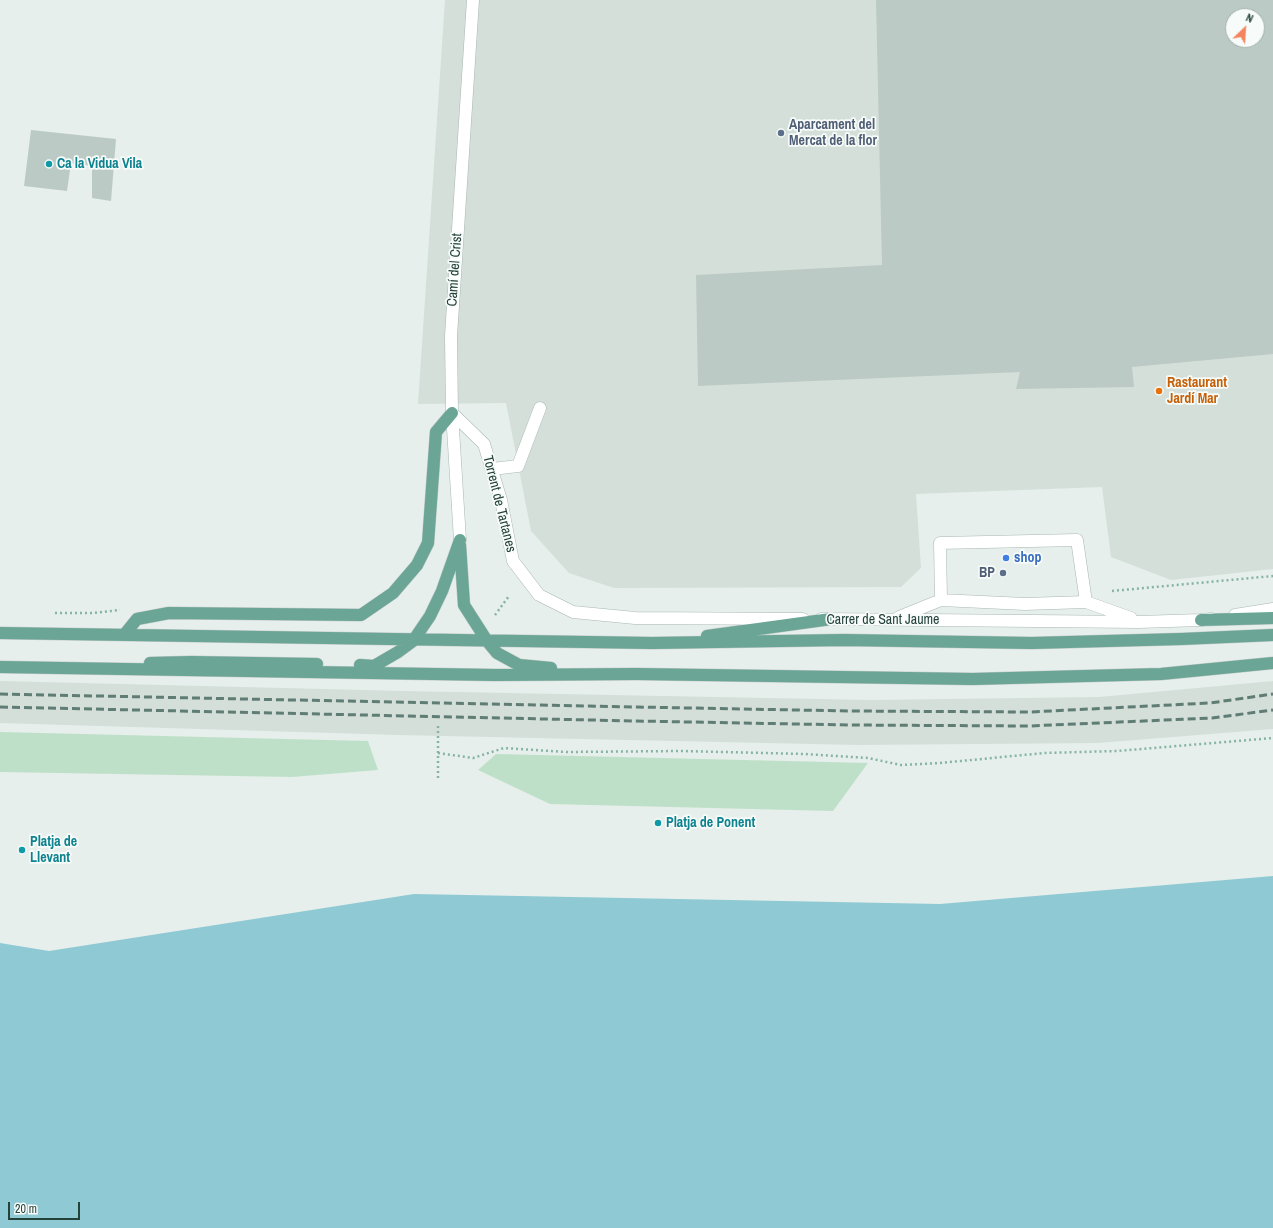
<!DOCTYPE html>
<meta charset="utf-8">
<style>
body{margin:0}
#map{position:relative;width:1273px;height:1228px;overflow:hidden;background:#e6efeb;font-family:"Archivo Narrow",sans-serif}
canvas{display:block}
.north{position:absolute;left:1225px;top:8px;width:40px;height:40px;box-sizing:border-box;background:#f7fbf9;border:1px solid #a3b1ad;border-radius:50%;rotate:25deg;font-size:11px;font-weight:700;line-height:16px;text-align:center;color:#24423a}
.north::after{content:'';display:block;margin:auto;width:14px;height:18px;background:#f4845f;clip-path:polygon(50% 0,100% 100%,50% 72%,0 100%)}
.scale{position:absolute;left:8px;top:1202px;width:72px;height:18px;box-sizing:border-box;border:2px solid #24423a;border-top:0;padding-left:5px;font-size:12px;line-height:14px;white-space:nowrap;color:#24423a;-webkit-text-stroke:3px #f7fbf9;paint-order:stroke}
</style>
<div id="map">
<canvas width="1273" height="1228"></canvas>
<div class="north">N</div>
<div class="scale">20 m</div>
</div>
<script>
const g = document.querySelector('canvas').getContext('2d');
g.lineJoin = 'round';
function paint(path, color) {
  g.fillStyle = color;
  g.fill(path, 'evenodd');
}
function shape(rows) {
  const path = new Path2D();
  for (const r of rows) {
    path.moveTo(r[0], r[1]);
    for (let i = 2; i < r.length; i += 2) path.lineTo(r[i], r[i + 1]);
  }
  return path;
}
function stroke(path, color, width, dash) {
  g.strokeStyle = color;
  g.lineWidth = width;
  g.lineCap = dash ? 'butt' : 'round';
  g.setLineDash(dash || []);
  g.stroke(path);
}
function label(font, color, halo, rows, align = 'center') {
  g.font = font + ' "Archivo Narrow",sans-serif';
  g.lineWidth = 3.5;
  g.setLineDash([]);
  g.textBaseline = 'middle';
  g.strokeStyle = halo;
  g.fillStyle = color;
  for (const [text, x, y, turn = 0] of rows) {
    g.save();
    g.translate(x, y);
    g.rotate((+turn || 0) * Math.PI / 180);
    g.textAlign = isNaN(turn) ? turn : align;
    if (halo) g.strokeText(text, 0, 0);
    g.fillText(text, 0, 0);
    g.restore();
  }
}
const built = shape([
 [445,0,1273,0,1273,569,1171,580,1111,557,1102,487,916,494,921,568,901,587,614,588,569,573,531,531,506,403,418,404],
 [1233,16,1257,16,1257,40,1233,40],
 [0,681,404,691,872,700,1099,697,1273,681,1273,729,1098,743,858,745,398,735,0,723]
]);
const green = shape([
 [0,732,368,741,378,770,292,777,0,772],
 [496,754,868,763,833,811,550,804,478,770]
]);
const water = shape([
 [1273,876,1273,1228,0,1228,0,943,49,951,414,894,940,904]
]);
const building = shape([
 [876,0,1273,0,1273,354,1132,367,1134,387,1016,389,1020,372,698,386,696,275,882,265],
 [1233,16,1257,16,1257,40,1233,40],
 [31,130,116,139,111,201,92,198,92,166,71,163,67,191,24,186]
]);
const path = shape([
 [1112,591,1273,576],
 [55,613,93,613,120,610],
 [495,615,509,596],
 [438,726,438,781],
 [438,753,473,758,504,748,566,752,682,751,805,754,868,758,901,765,940,763,1044,753,1117,751,1273,738]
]);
const minor = shape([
 [452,413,484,444,501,500,513,561,539,595,573,612,635,618,803,619],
 [492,469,518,466,540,408],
 [460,540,452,413,451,336,473,0],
 [941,600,940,543,1077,540,1086,602],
 [1235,615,1273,609],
 [899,617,941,600,1025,604,1086,602,1131,618],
 [821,619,1139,622,1201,620,1211,619]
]);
const major = shape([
 [460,545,464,605,487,641,497,653,519,665,551,668],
 [1201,620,1273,618],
 [0,633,652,643,844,640,1032,643,1181,639,1273,635],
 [124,635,137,619,169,613,361,615,393,593,417,565,428,543,436,432,452,413],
 [707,636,831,619],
 [150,663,191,662,317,664],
 [360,665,374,666,398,652,413,641,430,616,442,591,460,540],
 [0,667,495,675,637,674,973,679,1161,674,1273,663]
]);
const rail = shape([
 [0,694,637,707,850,711,1030,712,1210,703,1273,694],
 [0,707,636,721,850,725,1029,726,1212,718,1273,710]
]);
const markers = [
 [781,133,4,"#5c6f8a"],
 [49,164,4,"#0f9aa8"],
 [1159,391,4,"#e8710a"],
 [1006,558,4,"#3f7fe0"],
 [1003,573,4,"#5c6f8a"],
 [658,823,4,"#0f9aa8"],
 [22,850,4,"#0f9aa8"]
];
const serviceNames = [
 ["Aparcament del",789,125],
 ["Mercat de la flor",789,141],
 ["BP",995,573,"right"]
];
const cultureNames = [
 ["Ca la Vidua Vila",57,164],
 ["Platja de Ponent",666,823],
 ["Platja de",30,842],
 ["Llevant",30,858]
];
const streetNames = [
 ["Camí del Crist",455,270,-86],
 ["Torrent de Tartanes",499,504,76],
 ["Carrer de Sant Jaume",883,620]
];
const foodNames = [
 ["Rastaurant",1167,383],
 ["Jardí Mar",1167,399]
];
const shopNames = [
 ["shop",1014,558]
];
paint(built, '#d4dfda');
paint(green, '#bfe0c8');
paint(water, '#8ec9d4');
paint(building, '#bbcac4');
stroke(minor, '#a8b8b2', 13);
stroke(major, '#c2cac8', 13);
stroke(path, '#86b3a5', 2.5, [2, 3]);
stroke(minor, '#fff', 12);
stroke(major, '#6aa596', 12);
stroke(rail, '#5f7d75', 3, [8, 4]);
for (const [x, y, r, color] of markers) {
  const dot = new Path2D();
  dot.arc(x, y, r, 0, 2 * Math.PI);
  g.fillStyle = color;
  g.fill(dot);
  stroke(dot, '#f7fbf9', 1.5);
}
label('bold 14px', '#4e5e75', '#f7fbf9', serviceNames, 'left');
label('bold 14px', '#0d838f', '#f7fbf9', cultureNames, 'left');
label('14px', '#24423a', '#f7fbf9', streetNames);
label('bold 14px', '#c56008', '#f7fbf9', foodNames, 'left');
label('bold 14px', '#366cbe', '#f7fbf9', shopNames, 'left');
</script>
